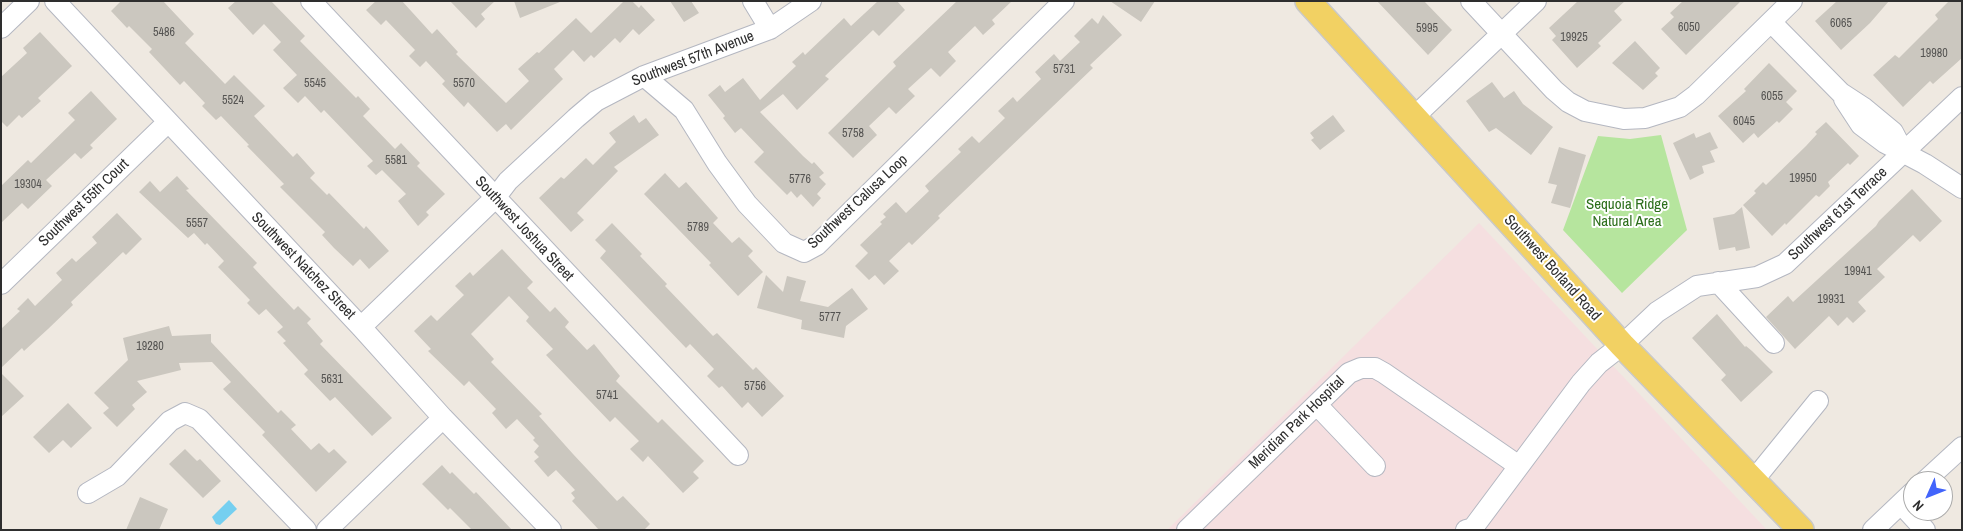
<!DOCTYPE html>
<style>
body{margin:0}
#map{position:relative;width:1963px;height:531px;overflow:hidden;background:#efe9e1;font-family:"Archivo Narrow",sans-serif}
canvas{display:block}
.frame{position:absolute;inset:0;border:2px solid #2e2e2e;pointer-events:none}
.north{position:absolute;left:1903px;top:471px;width:50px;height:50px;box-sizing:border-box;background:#fff;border:1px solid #ababab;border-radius:50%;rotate:226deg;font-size:14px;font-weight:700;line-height:20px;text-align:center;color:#2e2e2e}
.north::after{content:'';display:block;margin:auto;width:18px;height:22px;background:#4264fb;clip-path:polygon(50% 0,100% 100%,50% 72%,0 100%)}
</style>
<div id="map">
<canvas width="1963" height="531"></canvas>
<div class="frame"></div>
<div class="north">N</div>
</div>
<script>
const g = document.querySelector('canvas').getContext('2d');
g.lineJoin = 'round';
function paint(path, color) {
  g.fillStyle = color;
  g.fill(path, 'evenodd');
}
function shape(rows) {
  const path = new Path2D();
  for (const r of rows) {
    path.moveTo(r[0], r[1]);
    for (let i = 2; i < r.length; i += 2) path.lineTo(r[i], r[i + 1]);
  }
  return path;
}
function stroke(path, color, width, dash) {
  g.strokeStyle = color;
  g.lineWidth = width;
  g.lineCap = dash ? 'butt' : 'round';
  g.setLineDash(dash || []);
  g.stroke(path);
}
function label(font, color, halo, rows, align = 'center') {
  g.font = font + ' "Archivo Narrow",sans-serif';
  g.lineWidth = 4;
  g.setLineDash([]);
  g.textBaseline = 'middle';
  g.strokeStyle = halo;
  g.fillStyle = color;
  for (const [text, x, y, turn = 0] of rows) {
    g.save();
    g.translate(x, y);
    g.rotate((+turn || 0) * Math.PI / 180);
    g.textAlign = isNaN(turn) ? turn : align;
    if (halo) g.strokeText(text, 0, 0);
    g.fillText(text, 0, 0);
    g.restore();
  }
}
const medical = shape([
 [1479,223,1767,530,1167,530]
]);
const green = shape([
 [1661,135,1687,230,1622,293,1563,230,1598,136,1630,139]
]);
const water = shape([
 [229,500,237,509,220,525,216,524,212,517]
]);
const building = shape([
 [121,1,163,1,194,34,185,43,225,84,234,75,265,106,254,116,293,157,297,153,315,173,310,178,327,195,329,193,364,229,366,226,389,251,369,269,360,259,353,266,334,248,322,235,325,232,280,187,284,184,247,146,249,145,221,116,216,120,202,106,205,103,184,81,180,85,149,52,152,49,129,26,127,28,111,11],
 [236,1,271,1,305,36,300,41,356,98,358,96,370,109,363,116,395,149,401,143,420,163,417,166,445,194,426,212,429,215,418,226,398,201,406,194,382,170,376,175,367,166,373,161,324,110,321,113,305,96,298,103,283,88,297,75,273,50,281,42,264,24,253,35,228,8],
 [376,1,402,1,432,34,437,29,458,52,456,54,506,103,529,81,518,69,537,52,539,53,576,18,591,33,624,1,632,1,639,8,641,5,655,20,639,35,633,29,620,43,615,38,594,58,591,55,584,62,573,50,554,69,563,79,511,130,506,124,497,132,468,102,464,107,442,84,445,81,426,61,420,67,409,56,415,50,386,20,381,25,366,10],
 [450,1,495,1,481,14,485,19,476,28],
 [514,1,560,1,560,2,520,18],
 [670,1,691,1,699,13,684,22],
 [878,1,897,1,905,10,879,36,873,30,825,76,829,79,797,110,783,94,760,112,803,156,812,164,814,162,824,173,819,177,826,184,817,194,821,198,813,207,801,194,797,198,791,191,787,195,754,162,764,152,741,128,735,133,723,118,725,116,708,95,720,85,725,92,743,78,760,100,796,66,792,62,803,52,805,55,844,18,851,26],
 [957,1,1012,1,992,20,995,24,983,35,975,26,948,52,956,61,940,77,931,68,908,89,915,96,896,114,889,107,869,126,877,135,853,158,828,133,896,66,893,62],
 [1110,1,1155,1,1141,22],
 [1377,1,1424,1,1452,30,1428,55],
 [1578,1,1625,1,1614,11,1622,20,1598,43,1601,46,1577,68,1552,40,1556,36,1549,28],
 [1683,1,1741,1,1686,55,1661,29,1674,17,1670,13],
 [1837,1,1889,1,1870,23,1841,50,1815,21],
 [1949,1,1962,1,1962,58,1933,84,1930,81,1903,107,1873,75,1895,55,1899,58,1938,19,1935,15],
 [1103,15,1122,35,1090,65,1093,68,938,216,940,218,912,245,909,242,889,261,899,271,884,285,875,275,869,280,855,266,868,253,860,245,882,224,880,222,886,217,883,214,896,202,906,213,929,191,925,186,961,152,958,149,972,136,979,143,1005,118,998,111,1013,97,1017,102,1041,79,1035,72,1054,54,1060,61,1080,42,1074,36,1092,18,1098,24],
 [40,32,72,66,38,98,41,101,22,118,19,115,7,127,1,121,1,77,27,53,23,48],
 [1635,41,1660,68,1655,73,1658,76,1643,90,1612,63],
 [1769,63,1797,91,1786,102,1793,109,1779,123,1777,121,1758,138,1754,133,1743,143,1718,116,1746,91,1744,89],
 [1492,82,1504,98,1514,91,1523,104,1553,127,1531,155,1496,128,1489,132,1466,101],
 [91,91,117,119,90,145,93,148,81,159,75,153,46,180,52,186,28,209,22,203,1,223,1,186,28,160,31,163,75,120,68,113],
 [634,115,639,123,646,118,659,135,614,167,618,171,577,213,584,220,571,232,539,198,561,177,564,179,586,158,593,165,616,142,609,133],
 [1333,115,1345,131,1320,150,1311,140,1314,138,1310,133],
 [1826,122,1859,156,1850,165,1848,163,1828,182,1830,186,1819,197,1816,195,1786,225,1785,223,1772,236,1743,205,1756,193,1754,191,1763,182,1766,185,1806,146,1817,134,1815,132],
 [1710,132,1718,148,1710,151,1715,162,1702,166,1704,173,1690,180,1673,143,1694,133,1696,138],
 [1559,147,1586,155,1570,208,1551,203,1557,185,1548,183],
 [665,173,679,188,686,182,718,218,713,223,732,243,739,237,753,251,748,256,763,272,738,296,709,265,711,263,644,194],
 [177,176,189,189,186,190,257,263,253,267,270,285,294,310,298,306,311,319,307,323,323,341,320,344,392,418,372,436,335,397,330,401,304,374,308,370,283,343,286,341,277,332,283,327,266,309,259,315,247,303,250,300,218,267,224,261,207,243,205,245,194,233,188,238,139,192,150,181,160,192],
 [1912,189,1942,221,1920,242,1913,235,1877,269,1885,277,1858,302,1866,311,1853,323,1847,317,1838,326,1829,316,1795,349,1766,317,1788,296,1793,302,1876,226,1879,221],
 [1742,207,1750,248,1736,251,1735,247,1719,250,1713,218,1734,214],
 [117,213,142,239,126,255,123,252,71,302,73,305,48,329,24,351,22,348,1,368,1,329,20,311,17,309,28,298,35,306,62,280,56,273,72,258,76,262,97,243,92,237],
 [612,223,642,254,640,256,667,284,665,286,713,336,717,333,753,370,756,367,784,396,762,417,748,402,742,408,722,386,719,388,707,376,714,369,690,344,686,348,600,258,606,251,595,240],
 [502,249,533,282,527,288,550,312,555,307,569,322,565,327,587,350,594,344,620,376,616,381,658,423,662,419,704,461,693,472,699,478,683,493,648,456,643,462,630,449,639,441,615,417,610,422,546,355,553,349,526,321,529,317,509,296,471,334,494,359,491,362,542,414,539,416,573,454,617,501,623,496,650,524,644,530,599,530,572,501,575,498,571,493,575,490,556,470,548,477,534,461,539,457,534,452,539,446,533,440,535,438,517,419,506,429,492,413,496,409,469,381,464,386,428,351,431,349,414,331,431,315,437,321,464,295,455,286,470,272,473,276],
 [766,275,783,292,787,276,806,281,800,301,828,307,852,288,868,309,846,326,844,338,801,329,802,320,757,308],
 [1717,314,1745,347,1746,346,1752,351,1773,372,1741,402,1721,380,1726,375,1692,338],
 [169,326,172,336,211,334,211,342,278,413,281,410,296,425,291,429,311,450,319,443,329,453,334,449,347,462,316,492,262,435,265,432,223,389,231,382,212,362,179,363,181,370,137,381,147,392,132,405,135,409,117,427,103,413,109,408,94,393,128,360,123,338],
 [1,373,24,396,1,417],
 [68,403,92,428,71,448,63,440,49,453,33,437],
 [185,449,197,461,200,459,221,481,203,498,169,464],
 [442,465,450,474,452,472,474,494,476,492,512,530,472,530,450,508,448,510,422,484],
 [140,497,168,509,159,530,126,530]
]);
const minor = shape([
 [55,1,361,327,443,418,551,530],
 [311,1,738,455],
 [753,1,770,29],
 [1471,1,1554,90,1568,102,1585,111,1624,119,1645,118,1680,107,1696,95,1792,1],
 [1771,22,1841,93,1864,108,1893,132,1904,153],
 [1,28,29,1],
 [644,76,684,110,717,163,747,204,784,243,804,252,817,245,1064,1],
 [1844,99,1861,125,1885,143,1925,164,1962,188],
 [1415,116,1536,1],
 [1718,282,1774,343],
 [1,284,167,123],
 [361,327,495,198,508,181,576,118,596,101,644,76,770,29,811,1],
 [1317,405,1375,466],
 [1753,481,1818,401],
 [1925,481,1962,447],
 [88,493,117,476,170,421,185,413,199,419,306,530],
 [1901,504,1925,530],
 [327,530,443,418],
 [1187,530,1349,373,1361,368,1375,368,1384,373,1519,466],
 [1466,530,1473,528,1581,383,1599,363,1622,345,1657,312,1697,286,1757,277,1785,264,1962,97],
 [1873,530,1913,492]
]);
const major = shape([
 [1308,1,1622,345,1801,530]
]);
const numberNames = [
 ["6065",1841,24],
 ["6050",1689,28],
 ["5995",1427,29],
 ["5486",164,33],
 ["19925",1574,38],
 ["19980",1934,54],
 ["5731",1064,70],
 ["5545",315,84],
 ["5570",464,84],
 ["6055",1772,97],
 ["5524",233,101],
 ["6045",1744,122],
 ["5758",853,134],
 ["5581",396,161],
 ["19950",1803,179],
 ["5776",800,180],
 ["19304",28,185],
 ["5557",197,224],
 ["5789",698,228],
 ["19941",1858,272],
 ["19931",1831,300],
 ["5777",830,318],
 ["19280",150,347],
 ["5631",332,380],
 ["5756",755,387],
 ["5741",607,396]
];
const streetNames = [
 ["Southwest 57th Avenue",693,59,-21],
 ["Southwest Calusa Loop",858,202,-43],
 ["Southwest 55th Court",84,203,-44],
 ["Southwest 61st Terrace",1838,214,-43],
 ["Southwest Joshua Street",524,229,47],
 ["Southwest Natchez Street",303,266,46],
 ["Southwest Borland Road",1552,268,48],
 ["Meridian Park Hospital",1297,423,-44]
];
const parkNames = [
 ["Sequoia Ridge",1627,205],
 ["Natural Area",1627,222]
];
paint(medical, '#f5dfe0');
paint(green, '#b6e59e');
paint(water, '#75cff0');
paint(building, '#cbc7bf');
stroke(minor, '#b4b7c1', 22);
stroke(major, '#c9c9c9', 28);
stroke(minor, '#fff', 20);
stroke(major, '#f2d163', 25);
label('12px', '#555452', null, numberNames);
label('15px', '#2e2e2e', '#fff', streetNames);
label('15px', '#2c6e1b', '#fff', parkNames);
</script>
